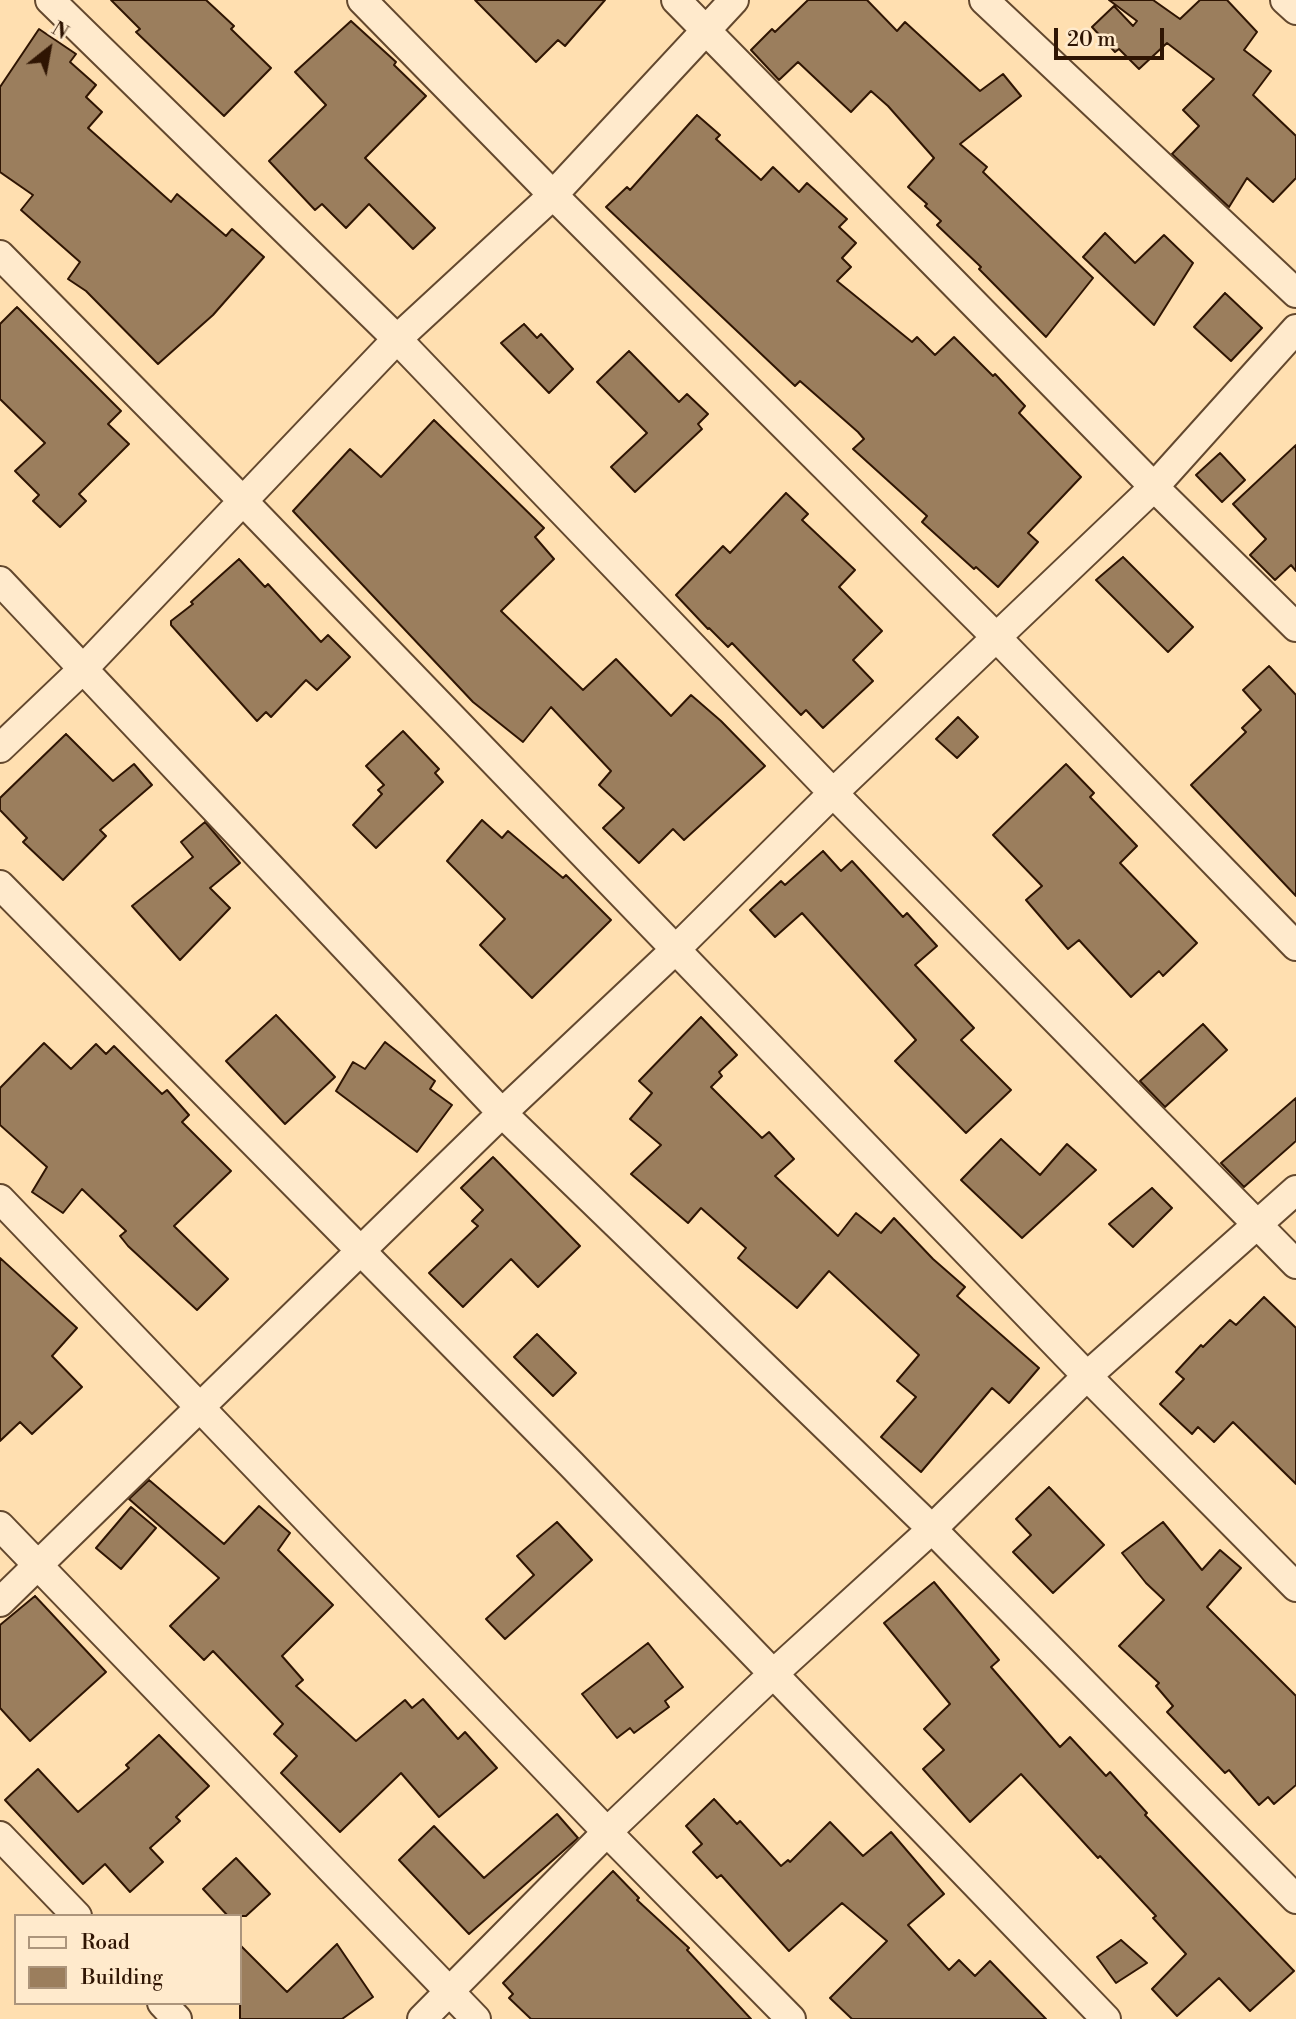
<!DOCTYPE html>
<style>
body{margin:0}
#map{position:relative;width:1296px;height:2019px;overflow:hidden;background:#ffdfb0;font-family:"Libre Bodoni",serif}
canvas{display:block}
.legend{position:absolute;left:14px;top:1914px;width:228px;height:91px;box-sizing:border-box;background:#ffeacc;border:2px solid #ac957c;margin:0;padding:9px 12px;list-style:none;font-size:21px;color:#2f1503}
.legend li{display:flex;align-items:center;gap:14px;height:35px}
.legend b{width:35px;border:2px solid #ac957c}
.north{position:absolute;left:14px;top:14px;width:70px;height:70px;-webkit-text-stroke:5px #ffeacc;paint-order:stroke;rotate:31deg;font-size:19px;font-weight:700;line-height:28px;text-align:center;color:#2f1503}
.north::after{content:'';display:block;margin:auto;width:24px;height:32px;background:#2f1503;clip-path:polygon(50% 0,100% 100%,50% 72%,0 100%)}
.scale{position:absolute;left:1054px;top:28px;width:110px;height:32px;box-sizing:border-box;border:4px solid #2f1503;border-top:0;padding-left:9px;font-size:21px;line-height:24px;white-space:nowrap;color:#2f1503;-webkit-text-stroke:5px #ffeacc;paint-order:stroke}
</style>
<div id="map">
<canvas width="1296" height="2019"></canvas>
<ul class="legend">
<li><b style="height:9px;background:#ffeacc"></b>Road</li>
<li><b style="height:19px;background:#9b7e5d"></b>Building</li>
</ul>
<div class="north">N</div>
<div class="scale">20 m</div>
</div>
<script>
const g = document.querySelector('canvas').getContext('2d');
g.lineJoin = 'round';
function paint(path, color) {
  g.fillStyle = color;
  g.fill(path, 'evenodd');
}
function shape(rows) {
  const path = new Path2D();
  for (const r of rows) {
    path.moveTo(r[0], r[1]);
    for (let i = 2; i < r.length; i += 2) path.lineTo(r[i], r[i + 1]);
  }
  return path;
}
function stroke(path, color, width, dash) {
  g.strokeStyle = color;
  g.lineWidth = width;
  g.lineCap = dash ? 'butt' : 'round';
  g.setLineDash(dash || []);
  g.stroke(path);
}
const building = shape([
 [111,0,206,0,234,26,231,29,271,68,224,116,136,32,140,29,111,0],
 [475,0,605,0,565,46,558,40,536,62,475,0],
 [808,0,867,0,897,31,905,22,980,91,1003,74,1021,96,960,144,987,167,983,172,1093,278,1046,337,979,269,981,267,937,225,941,221,925,206,927,204,908,187,934,158,888,106,871,91,851,112,798,62,779,80,751,50,772,29,775,32,808,0],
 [1109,0,1153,0,1180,19,1200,0,1227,0,1257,32,1244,50,1271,71,1253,95,1296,136,1296,178,1273,202,1247,178,1229,207,1172,154,1199,126,1183,110,1214,79,1167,43,1139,69,1119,49,1115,52,1092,27,1114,6,1133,26,1137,21,1109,0],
 [351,21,396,62,394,65,426,96,365,158,435,228,413,249,369,204,346,228,322,204,315,210,269,161,326,105,295,72,351,21],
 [39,29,76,54,70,62,96,85,86,97,102,112,88,128,171,202,177,194,226,236,232,229,264,257,213,315,158,364,86,291,68,279,80,262,21,210,33,195,0,172,0,87,39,29],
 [697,115,720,135,716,139,761,180,773,167,799,192,807,183,847,219,839,227,856,243,842,258,851,267,837,281,912,342,917,337,935,355,954,337,993,376,995,374,1025,406,1019,413,1081,477,1028,533,1038,542,998,587,976,567,974,569,922,522,927,516,853,449,864,439,858,432,800,381,795,386,606,207,627,187,630,190,697,115],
 [1105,233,1135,263,1164,235,1193,263,1154,325,1083,257,1105,233],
 [1225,293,1262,328,1231,361,1194,327,1225,293],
 [17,307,121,411,108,424,129,444,79,494,86,501,60,527,33,501,39,495,15,471,45,443,0,399,0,324,17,307],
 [524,324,537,338,541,334,573,369,549,393,501,343,524,324],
 [629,351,679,402,687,394,708,414,698,424,702,429,635,492,611,467,647,433,597,382,629,351],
 [434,420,544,528,535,537,554,559,501,611,583,690,616,659,671,716,691,695,721,721,765,766,684,840,673,829,639,863,603,828,624,808,599,785,611,771,551,707,523,742,473,702,293,511,350,449,381,477,434,420],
 [1296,445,1296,571,1291,565,1275,580,1250,555,1266,539,1233,504,1296,445],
 [1220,453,1245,480,1222,502,1196,475,1220,453],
 [786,493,808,514,802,520,855,570,839,587,882,631,853,660,873,681,823,728,806,710,801,715,732,643,728,647,709,628,708,629,676,595,723,546,730,553,786,493],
 [1123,557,1193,627,1168,652,1096,580,1123,557],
 [239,559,265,587,268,584,321,642,328,635,350,657,317,690,306,680,271,717,266,712,257,721,171,625,171,621,193,604,191,602,239,559],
 [1269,666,1296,695,1296,896,1191,785,1246,732,1242,728,1261,710,1243,690,1269,666],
 [958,717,978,737,957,758,936,739,958,717],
 [403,731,439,769,435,773,443,782,376,848,353,825,382,794,378,790,384,785,366,766,403,731],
 [66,734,113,781,134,764,152,785,100,830,106,836,63,880,23,842,27,838,0,810,0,798,66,734],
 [1066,764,1094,793,1090,797,1137,846,1120,863,1197,943,1163,976,1159,971,1131,997,1079,940,1068,949,1026,900,1042,886,993,835,1066,764],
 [482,820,502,838,508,831,563,878,566,875,611,920,532,998,480,945,505,919,447,861,482,820],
 [205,822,240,863,210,888,230,908,180,960,132,906,193,857,181,842,205,822],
 [823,851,841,871,852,861,903,917,907,913,937,946,915,965,974,1028,961,1040,1011,1090,966,1133,895,1061,916,1040,802,913,775,937,750,910,781,881,785,885,823,851],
 [276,1015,335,1077,285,1124,226,1061,276,1015],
 [701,1017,737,1055,719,1072,722,1076,711,1087,762,1138,769,1132,794,1159,775,1176,838,1236,856,1213,881,1233,894,1218,933,1259,965,1287,957,1296,1039,1368,1009,1403,992,1388,921,1472,881,1437,916,1397,897,1381,919,1355,829,1271,797,1308,738,1258,746,1248,701,1208,688,1223,631,1174,661,1145,630,1119,652,1093,639,1081,701,1017],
 [1203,1024,1227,1050,1165,1107,1140,1081,1203,1024],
 [385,1042,435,1081,430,1089,452,1105,417,1152,336,1091,353,1062,365,1069,385,1042],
 [44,1043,71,1069,96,1044,106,1054,114,1046,162,1094,167,1090,189,1115,182,1122,231,1171,174,1226,228,1279,197,1310,128,1246,120,1236,126,1231,82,1189,63,1213,32,1192,47,1167,0,1125,0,1088,44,1043],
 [1296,1098,1296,1141,1244,1187,1221,1163,1296,1098],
 [1001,1139,1040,1175,1067,1144,1096,1170,1022,1238,961,1180,1001,1139],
 [493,1157,580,1246,538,1287,511,1259,463,1307,429,1273,478,1226,472,1221,483,1210,461,1188,493,1157],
 [1152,1188,1172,1208,1133,1247,1109,1224,1152,1188],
 [0,1258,77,1328,52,1356,82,1387,32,1434,20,1422,0,1441,0,1258],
 [1264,1297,1296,1328,1296,1484,1233,1422,1214,1442,1198,1427,1192,1434,1160,1404,1184,1379,1176,1372,1201,1345,1203,1347,1230,1320,1236,1325,1264,1297],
 [537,1334,576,1373,553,1396,514,1357,537,1334],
 [149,1480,224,1544,259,1506,290,1533,278,1550,333,1605,282,1656,303,1680,296,1686,356,1741,405,1700,412,1708,423,1699,458,1739,465,1732,497,1768,439,1817,401,1773,340,1832,281,1773,297,1756,274,1734,283,1724,213,1651,204,1660,170,1626,219,1578,129,1499,149,1480],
 [1049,1487,1104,1545,1053,1593,1013,1552,1031,1535,1016,1519,1049,1487],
 [131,1507,156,1528,121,1569,96,1548,131,1507],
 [557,1522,592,1560,505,1639,486,1619,534,1575,517,1556,557,1522],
 [1163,1522,1202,1570,1220,1550,1241,1568,1207,1607,1296,1696,1296,1785,1274,1804,1268,1797,1259,1805,1229,1770,1225,1773,1167,1712,1173,1706,1156,1686,1159,1683,1119,1646,1164,1600,1146,1583,1122,1553,1163,1522],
 [934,1582,999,1660,991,1667,1060,1747,1070,1737,1106,1776,1110,1772,1147,1813,1145,1815,1294,1971,1250,2011,1219,1978,1177,2016,1152,1989,1186,1954,1153,1918,1156,1916,1100,1856,1098,1858,1021,1774,970,1822,923,1769,944,1750,924,1729,950,1704,884,1623,934,1582],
 [35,1596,106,1672,30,1741,0,1708,0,1625,35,1596],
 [648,1643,683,1687,665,1701,669,1707,634,1733,630,1728,617,1738,582,1694,648,1643],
 [159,1735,209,1786,176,1817,180,1821,150,1848,163,1862,130,1892,105,1864,83,1884,5,1800,38,1769,78,1812,129,1768,126,1765,159,1735],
 [714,1799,737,1824,740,1821,781,1866,788,1860,790,1862,830,1822,863,1856,891,1832,944,1894,908,1925,949,1970,959,1960,975,1976,990,1961,1046,2019,852,2019,830,1998,887,1941,842,1903,789,1951,721,1875,717,1878,693,1852,702,1844,686,1826,714,1799],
 [557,1814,578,1838,469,1934,399,1860,434,1826,484,1878,557,1814],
 [236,1858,270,1894,246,1916,228,1916,203,1889,236,1858],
 [613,1871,639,1898,637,1900,689,1948,687,1950,751,2019,531,2019,509,1998,513,1994,503,1983,613,1871],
 [1121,1940,1147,1963,1116,1983,1097,1957,1121,1940],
 [337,1944,373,1997,342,2019,240,2019,240,1945,287,1992,337,1944]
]);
const street = shape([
 [50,0,397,339,833,793,1296,1264],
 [362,0,553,195,997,638,1296,946],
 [676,0,1154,487,1296,627],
 [984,0,1296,293],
 [1285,0,1296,10],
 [0,255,242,500,1087,1376,1296,1587],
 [0,581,502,1113,932,1529,1296,1899],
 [0,748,83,669,397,339,553,195,734,0],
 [0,885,571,1464,1106,2019],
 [0,1199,607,1832,791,2019],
 [0,1526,476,2019],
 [0,1602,502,1113,675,950,833,793,1154,487,1296,329],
 [0,1836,77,1916],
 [162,2003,177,2019],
 [422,2019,607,1832,773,1674,932,1529,1087,1376,1296,1190]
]);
paint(building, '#9b7e5d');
stroke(building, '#2f1503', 2);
stroke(street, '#63482e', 32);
stroke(street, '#ffeacc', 28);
</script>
